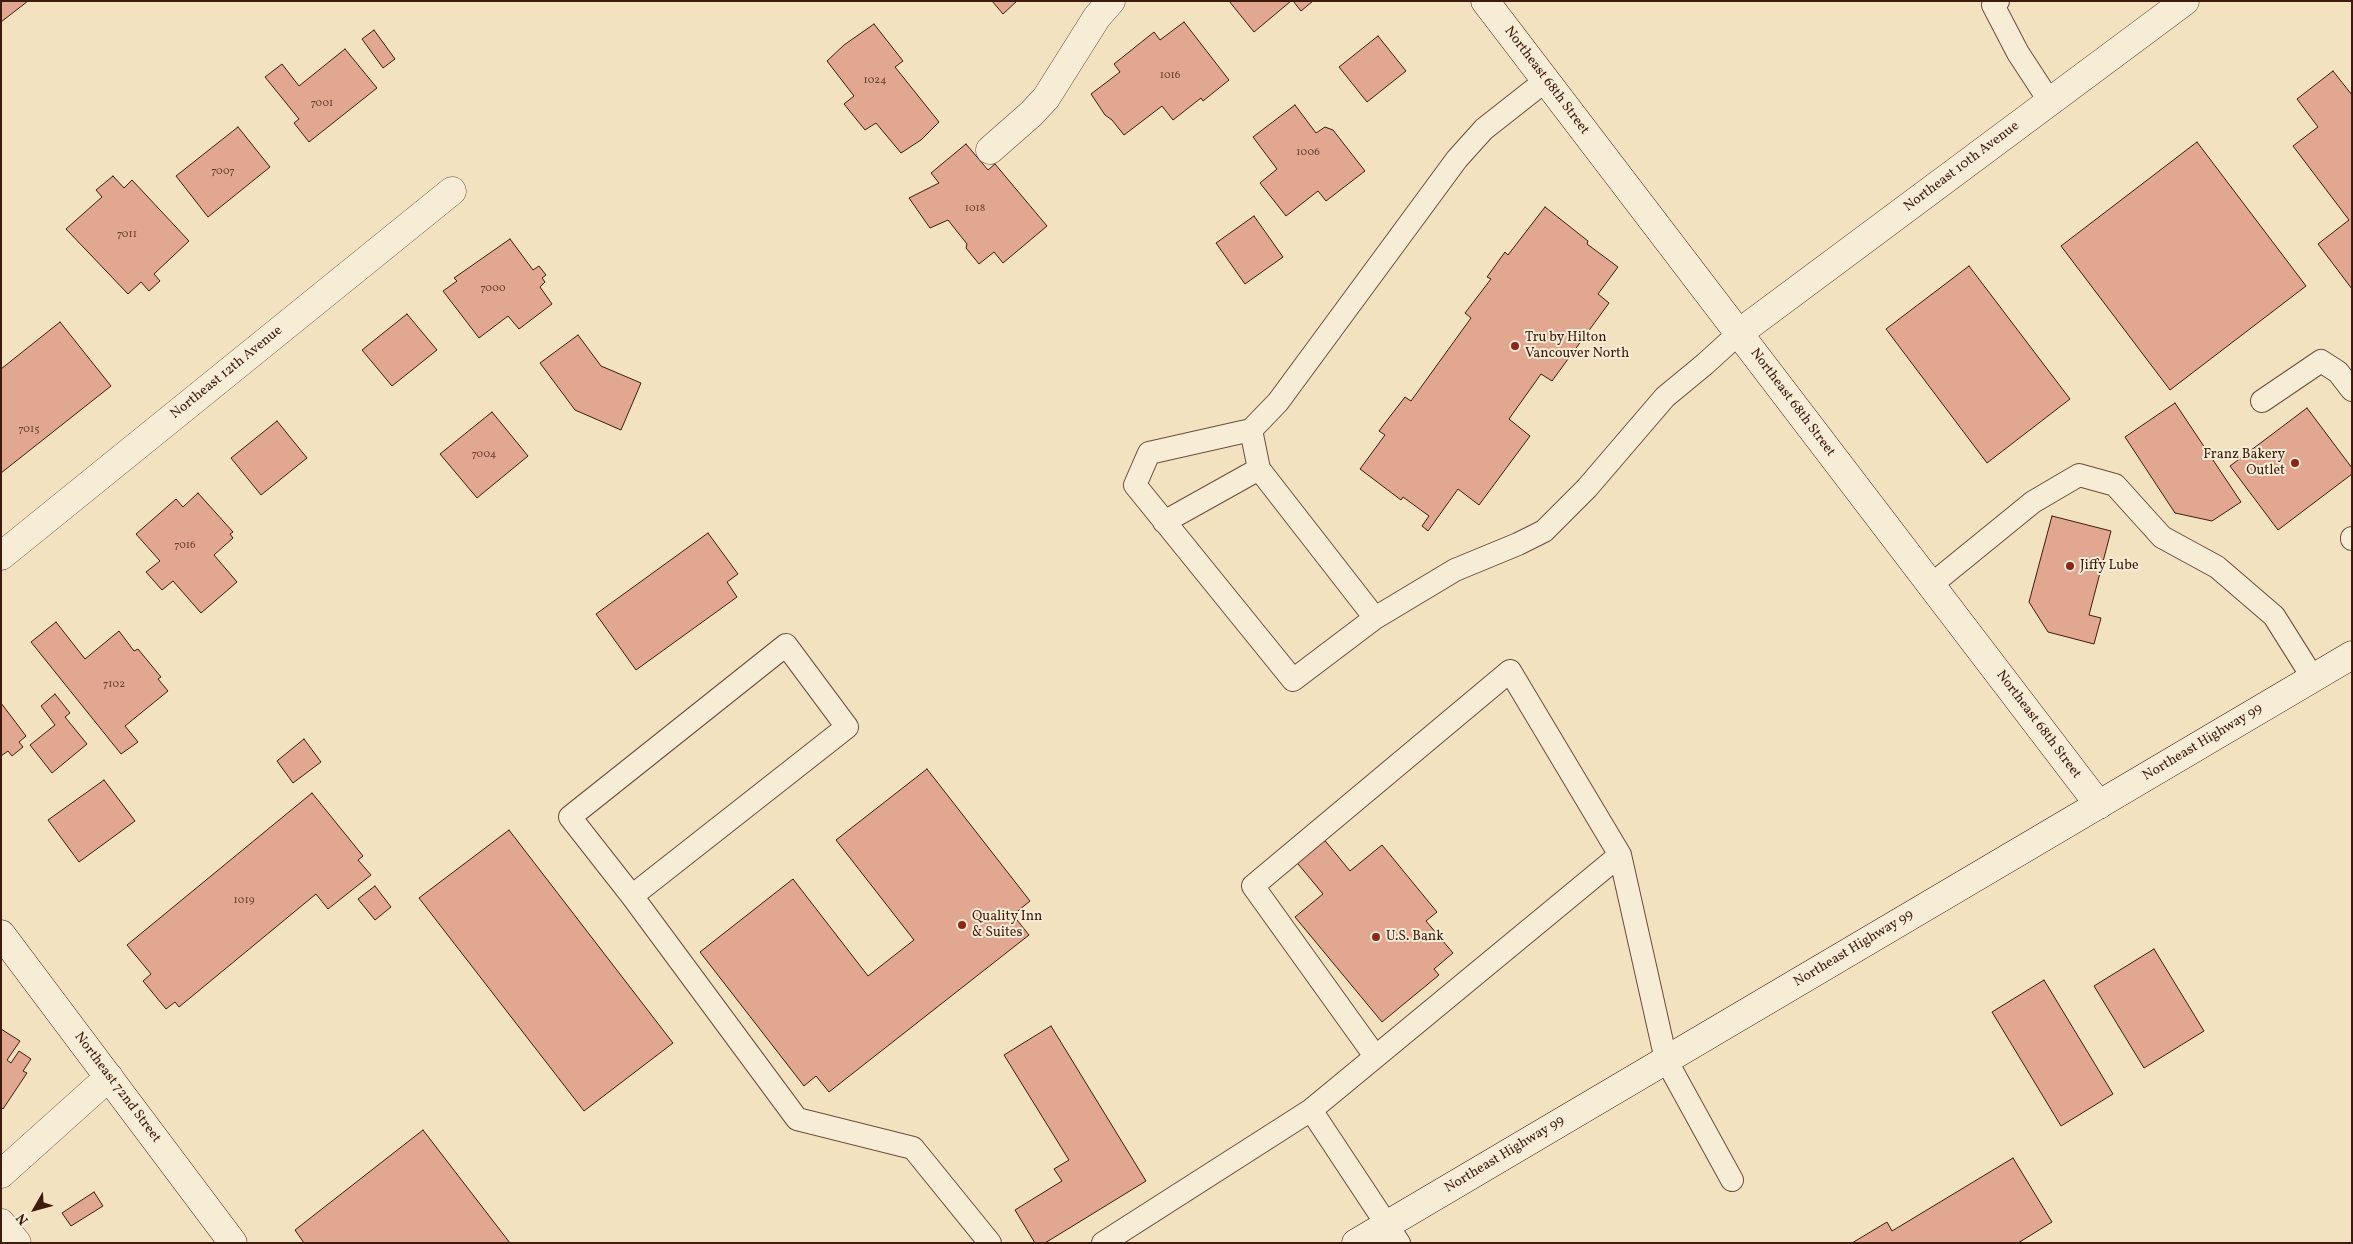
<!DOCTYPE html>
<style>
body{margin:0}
#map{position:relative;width:2353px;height:1244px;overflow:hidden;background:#f3e2c0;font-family:Vollkorn,serif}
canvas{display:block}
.frame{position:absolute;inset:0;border:2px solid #3e1b0d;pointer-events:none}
.north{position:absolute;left:10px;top:1184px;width:50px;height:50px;-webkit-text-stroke:4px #f7ecd6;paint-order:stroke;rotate:232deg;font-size:14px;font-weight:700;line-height:20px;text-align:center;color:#3e1b0d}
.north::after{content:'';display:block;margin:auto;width:18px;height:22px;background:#3e1b0d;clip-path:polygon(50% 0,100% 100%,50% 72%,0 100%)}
</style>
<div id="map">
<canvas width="2353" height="1244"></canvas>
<div class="frame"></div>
<div class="north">N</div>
</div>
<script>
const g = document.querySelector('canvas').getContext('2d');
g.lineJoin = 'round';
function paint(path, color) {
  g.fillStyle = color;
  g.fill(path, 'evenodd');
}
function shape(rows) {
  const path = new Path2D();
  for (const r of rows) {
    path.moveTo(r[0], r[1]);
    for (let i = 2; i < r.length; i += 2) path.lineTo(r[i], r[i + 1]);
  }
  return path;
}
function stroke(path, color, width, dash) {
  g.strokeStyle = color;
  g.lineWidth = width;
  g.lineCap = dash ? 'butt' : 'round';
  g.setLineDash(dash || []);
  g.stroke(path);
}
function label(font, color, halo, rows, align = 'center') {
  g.font = font + ' Vollkorn,serif';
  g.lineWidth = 4;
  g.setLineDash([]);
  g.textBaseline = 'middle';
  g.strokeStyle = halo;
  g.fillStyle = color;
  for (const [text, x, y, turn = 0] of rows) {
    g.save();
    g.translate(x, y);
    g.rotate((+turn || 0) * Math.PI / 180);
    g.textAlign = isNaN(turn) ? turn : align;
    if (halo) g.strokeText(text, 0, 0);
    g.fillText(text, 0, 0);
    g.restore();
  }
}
const building = shape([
 [1,1,28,1,1,22,1,1],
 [992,1,1017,1,1003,14,992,1],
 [1229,1,1291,1,1254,32,1229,1],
 [1293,1,1313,1,1301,11,1293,1],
 [1184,22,1229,80,1203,101,1201,98,1173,120,1162,106,1124,135,1112,120,1105,115,1091,94,1120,72,1114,64,1154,32,1160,40,1184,22],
 [874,24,903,61,895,67,939,122,921,140,901,153,876,123,865,130,844,104,854,96,827,61,844,45,874,24],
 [374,30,395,59,383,68,362,39,374,30],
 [1378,36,1406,71,1367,102,1339,67,1378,36],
 [345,49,377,88,309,142,294,123,299,119,265,77,282,64,299,86,345,49],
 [2333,71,2352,95,2352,289,2318,244,2349,220,2293,146,2318,127,2297,99,2333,71],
 [1295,105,1316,133,1325,127,1333,130,1365,171,1326,201,1318,191,1286,216,1260,183,1277,169,1253,137,1295,105],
 [238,127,270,167,208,217,176,176,238,127],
 [2197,142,2306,286,2170,390,2061,246,2197,142],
 [966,144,988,170,995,164,1047,226,1003,263,994,252,979,264,966,248,967,244,948,220,930,228,909,198,939,183,931,173,966,144],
 [113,176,124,188,132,180,189,241,154,274,160,281,149,291,141,282,128,294,66,229,102,197,96,190,113,176],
 [1545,207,1588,241,1587,244,1618,267,1598,294,1609,303,1552,381,1541,374,1509,419,1530,436,1479,505,1458,489,1428,531,1422,526,1429,516,1403,497,1401,500,1360,469,1385,435,1379,431,1385,423,1405,397,1411,401,1471,318,1465,313,1491,279,1487,277,1505,252,1508,255,1545,207],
 [1254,216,1283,257,1245,284,1216,243,1254,216],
 [510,239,533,270,539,266,546,275,542,278,545,282,540,287,552,304,519,329,508,316,479,338,443,291,457,281,454,278,510,239],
 [1969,266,2070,399,1987,463,1886,329,1969,266],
 [407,314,437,350,392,386,362,350,407,314],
 [60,322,111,386,1,473,1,369,60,322],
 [578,335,601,366,641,383,621,430,575,410,540,363,578,335],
 [2175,403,2241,502,2212,521,2175,513,2125,437,2175,403],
 [2307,408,2352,468,2352,474,2278,530,2230,466,2307,408],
 [492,412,528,456,477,498,440,454,492,412],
 [277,421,307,458,261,495,231,458,277,421],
 [198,493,233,532,230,534,233,538,214,555,237,582,201,613,173,581,162,590,146,572,160,561,136,534,176,499,183,507,198,493],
 [2052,516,2111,531,2089,615,2101,618,2094,644,2048,632,2029,602,2052,516],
 [708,533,738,574,727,582,737,597,636,670,596,614,708,533],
 [56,622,85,659,119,631,134,651,138,649,161,677,158,679,168,691,125,726,138,742,121,754,31,642,56,622],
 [55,694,70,713,65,717,87,744,52,773,30,745,55,725,41,706,55,694],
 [1,703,26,736,19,742,23,747,12,756,8,751,1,756,1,703],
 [304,739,321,762,293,783,277,761,304,739],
 [927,769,1030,901,1013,915,1029,935,829,1092,816,1076,804,1086,700,952,793,879,868,976,914,940,836,840,927,769],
 [104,780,135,821,79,862,48,820,104,780],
 [312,793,363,856,358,860,371,875,328,909,316,894,179,1007,175,1002,166,1009,143,981,151,974,127,945,312,793],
 [509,830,673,1043,584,1111,419,898,509,830],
 [1322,837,1350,871,1382,845,1437,912,1426,921,1453,953,1434,969,1439,975,1382,1022,1295,917,1323,894,1294,859,1322,837],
 [375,886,391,907,375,920,358,899,375,886],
 [2154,949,2204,1031,2144,1068,2094,986,2154,949],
 [2044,980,2113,1094,2061,1126,1992,1012,2044,980],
 [1051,1026,1146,1181,1045,1243,1035,1243,1015,1210,1062,1181,1054,1169,1069,1160,1004,1055,1051,1026],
 [1,1029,20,1041,7,1060,11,1063,19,1051,31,1059,23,1071,27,1073,3,1109,1,1107,1,1029],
 [423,1130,510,1243,304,1243,295,1230,423,1130],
 [2013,1158,2052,1222,2018,1243,1852,1243,1887,1222,1892,1231,2013,1158],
 [94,1192,103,1206,71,1226,62,1213,94,1192]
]);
const lane = shape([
 [1998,1,1993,5,2018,53,2050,102],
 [1545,81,1484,129,1457,159,1278,402,1251,430,1259,469,1375,618,1455,570,1518,544,1544,531,1587,488,1665,397,1705,364,1739,333],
 [2262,401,2321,361,2338,372,2352,390],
 [1251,430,1149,453,1135,485,1293,680,1375,618],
 [1164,522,1259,469],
 [2352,538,2352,539],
 [1931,585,2033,502,2079,475,2115,485,2162,537,2217,567,2274,616,2313,678],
 [632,896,847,727,786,645,570,817,632,896,797,1119,913,1148,990,1243],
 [1375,1056,1253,886,1510,671,1620,855],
 [1311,1110,1620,855,1666,1060,1732,1180],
 [1103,1243,1311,1110,1399,1243]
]);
const street = shape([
 [990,150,1031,114,1046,98,1097,17,1111,1],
 [1739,333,2185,1],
 [1,556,452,191],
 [1,1174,109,1077],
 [1,1223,17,1243]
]);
const secondary = shape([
 [1485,1,2099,805],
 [1,934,233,1243],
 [1356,1243,2352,655]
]);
const markers = [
 [1515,346,5,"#8f2418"],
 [2295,463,5,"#8f2418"],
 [2070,566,5,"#8f2418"],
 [962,925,5,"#8f2418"],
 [1376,937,5,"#8f2418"]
];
const numberNames = [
 ["1016",1170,76],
 ["1024",875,81],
 ["7001",322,104],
 ["1006",1308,153],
 ["7007",223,172],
 ["1018",975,209],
 ["7011",127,235],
 ["7000",493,289],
 ["7015",29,430],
 ["7004",484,455],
 ["7016",185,546],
 ["7102",114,685],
 ["1019",244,901]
];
const streetNames = [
 ["Northeast 68th Street",1546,81,53],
 ["Northeast 10th Avenue",1962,167,-37],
 ["Northeast 12th Avenue",227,373,-39],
 ["Northeast 68th Street",1792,403,53],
 ["Northeast 68th Street",2038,725,53],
 ["Northeast Highway 99",2203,743,-31],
 ["Northeast Highway 99",1854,949,-31],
 ["Northeast 72nd Street",117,1088,53],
 ["Northeast Highway 99",1505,1155,-31]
];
const poiNames = [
 ["Tru by Hilton",1525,338],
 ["Vancouver North",1525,354],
 ["Franz Bakery",2285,455,"right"],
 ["Outlet",2285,471,"right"],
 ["Jiffy Lube",2080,566],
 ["Quality Inn",972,917],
 ["& Suites",972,933],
 ["U.S. Bank",1386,937]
];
paint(building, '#e1a791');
stroke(building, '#3e1b0d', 1);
stroke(lane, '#6b4d3a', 24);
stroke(street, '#6b4d3a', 29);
stroke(secondary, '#3e1b0d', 29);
stroke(lane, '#f7ecd6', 22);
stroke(street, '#f7ecd6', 28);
stroke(secondary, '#f7ecd6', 28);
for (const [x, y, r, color] of markers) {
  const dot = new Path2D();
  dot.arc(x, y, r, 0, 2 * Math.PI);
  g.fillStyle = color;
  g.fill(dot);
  stroke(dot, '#f7ecd6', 2);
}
label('11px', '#673e2e', null, numberNames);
label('14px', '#3e1b0d', '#f7ecd6', streetNames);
label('14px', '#3e1b0d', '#f7ecd6', poiNames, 'left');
</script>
